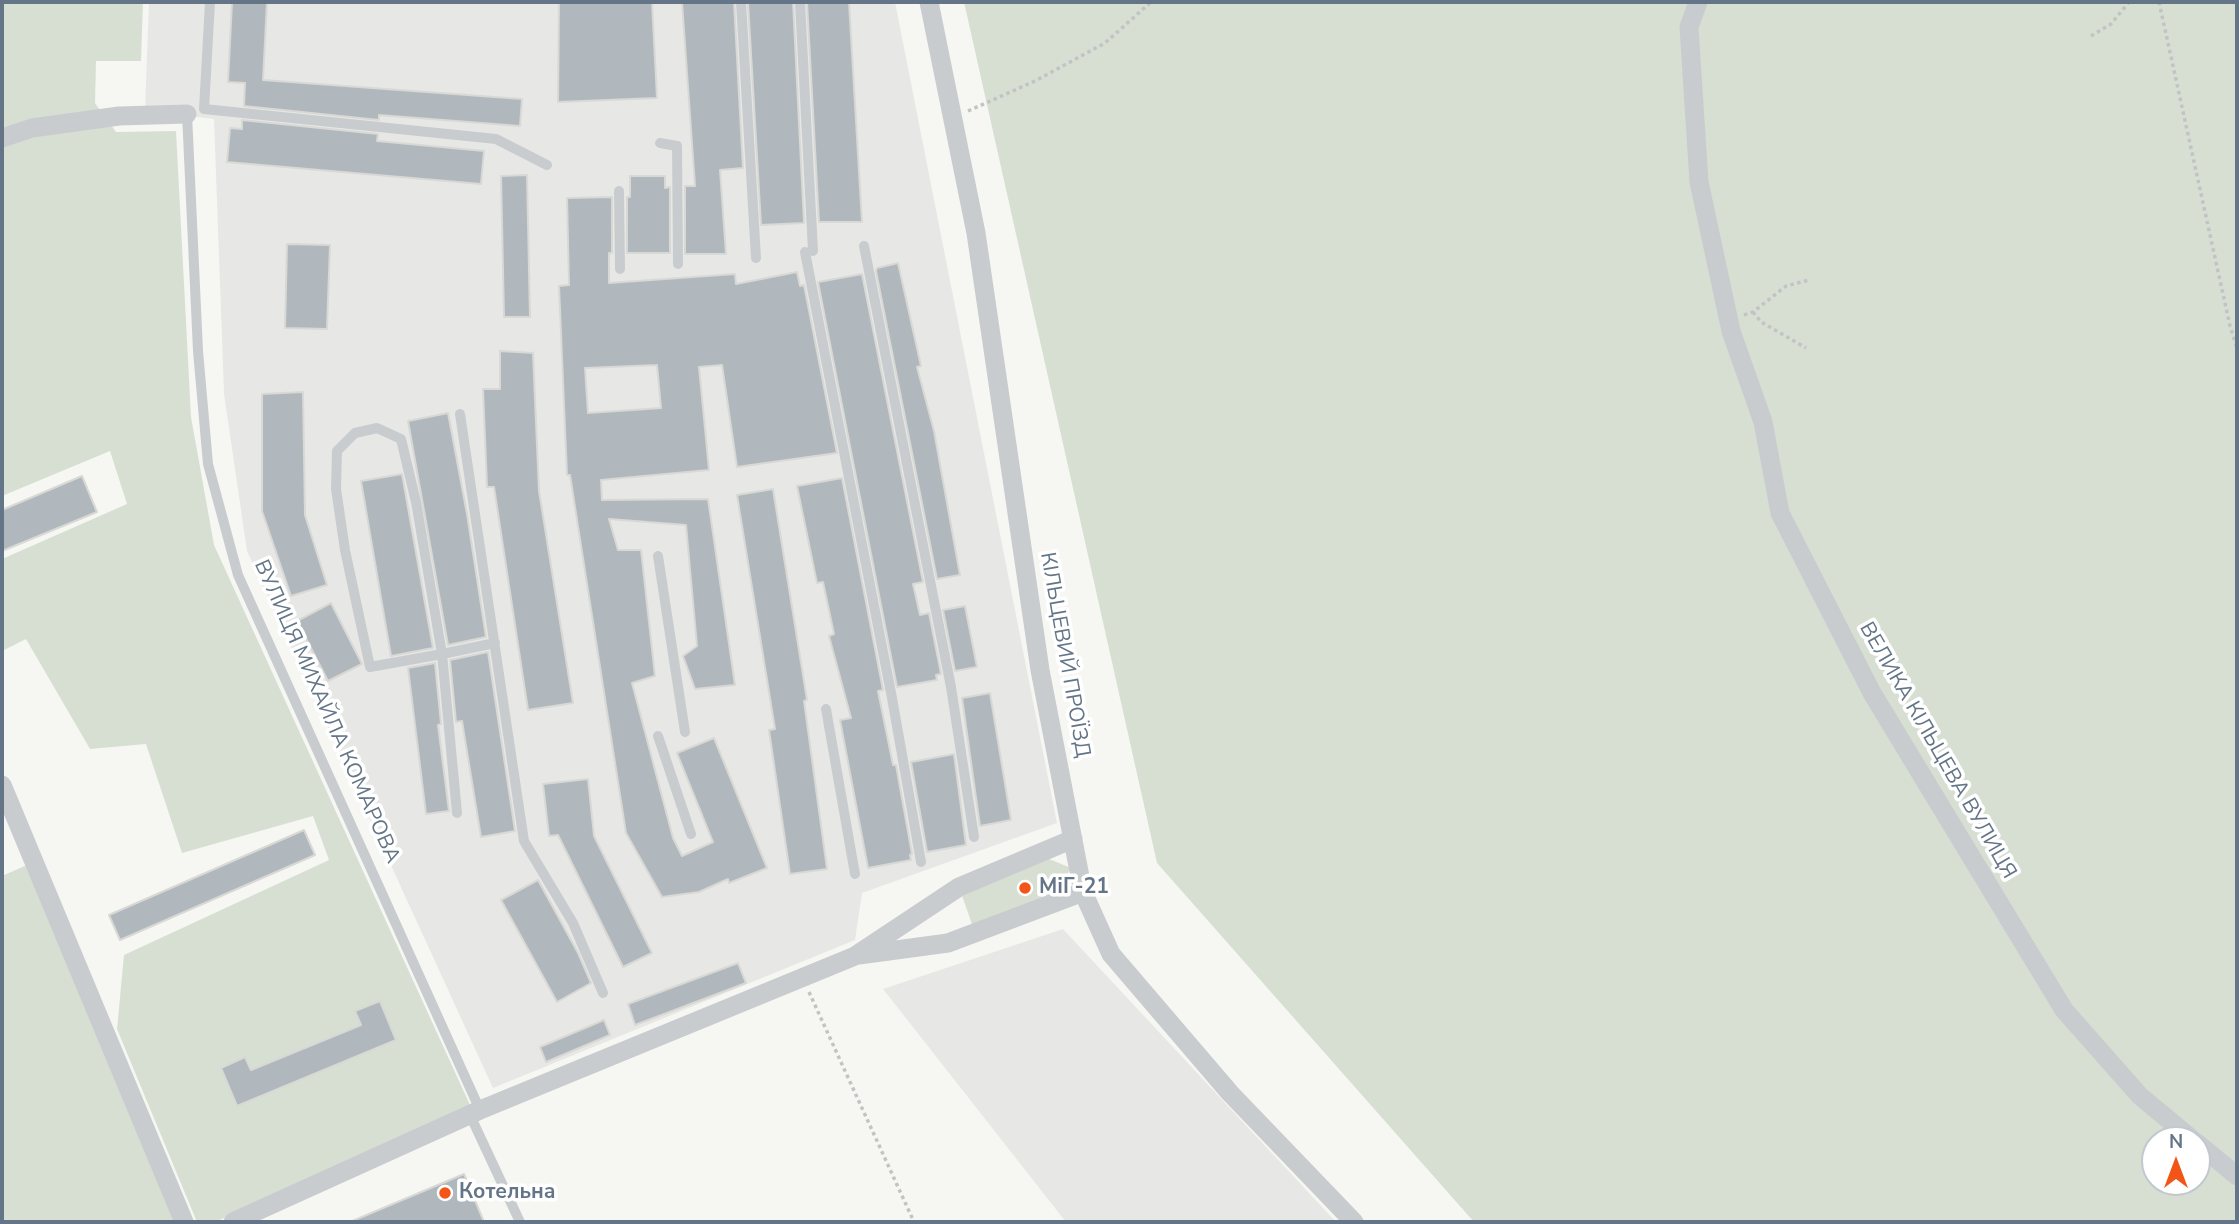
<!DOCTYPE html>
<meta charset="utf-8">
<style>
body{margin:0}
#map{position:relative;width:2239px;height:1224px;overflow:hidden;background:#f6f7f3;font-family:"Nunito Sans",sans-serif}
canvas{display:block}
.frame{position:absolute;inset:0;border:4px solid #637587;pointer-events:none}
.north{position:absolute;left:2141px;top:1126px;width:70px;height:70px;box-sizing:border-box;background:#fff;border:2px solid #c1c8cf;border-radius:50%;rotate:0deg;font-size:19px;font-weight:700;line-height:28px;text-align:center;color:#637587}
.north::after{content:'';display:block;margin:auto;width:24px;height:32px;background:#f25517;clip-path:polygon(50% 0,100% 100%,50% 72%,0 100%)}
</style>
<div id="map">
<canvas width="2239" height="1224"></canvas>
<div class="frame"></div>
<div class="north">N</div>
</div>
<script>
const g = document.querySelector('canvas').getContext('2d');
g.lineJoin = 'round';
function paint(path, color) {
  g.fillStyle = color;
  g.fill(path, 'evenodd');
}
function shape(rows) {
  const path = new Path2D();
  for (const r of rows) {
    path.moveTo(r[0], r[1]);
    for (let i = 2; i < r.length; i += 2) path.lineTo(r[i], r[i + 1]);
  }
  return path;
}
function stroke(path, color, width, dash) {
  g.strokeStyle = color;
  g.lineWidth = width;
  g.lineCap = dash ? 'butt' : 'round';
  g.setLineDash(dash || []);
  g.stroke(path);
}
function label(font, color, halo, rows, align = 'center') {
  g.font = font + ' "Nunito Sans",sans-serif';
  g.lineWidth = 7;
  g.setLineDash([]);
  g.textBaseline = 'middle';
  g.strokeStyle = halo;
  g.fillStyle = color;
  for (const [text, x, y, turn = 0] of rows) {
    g.save();
    g.translate(x, y);
    g.rotate((+turn || 0) * Math.PI / 180);
    g.textAlign = isNaN(turn) ? turn : align;
    if (halo) g.strokeText(text, 0, 0);
    g.fillText(text, 0, 0);
    g.restore();
  }
}
const built = shape([
 [149,2,895,2,1057,823,862,893,855,940,493,1088,247,551,224,394,214,119,145,111],
 [1063,929,1336,1222,1066,1222,883,989]
]);
const green = shape([
 [2,2,143,2,141,61,96,61,95,103,116,132,176,131,191,417,214,545,470,1105,215,1222,197,1222,117,1029,124,955,329,860,313,816,182,853,146,744,90,749,26,639,2,651,2,559,127,504,110,451,2,496],
 [964,2,2237,2,2237,1222,1474,1222,1157,863],
 [2155,1140,2197,1140,2197,1182,2155,1182],
 [1037,854,1071,868,1051,903,975,933,959,887],
 [27,865,178,1222,2,1222,2,876]
]);
const building = shape([
 [232,2,267,2,263,80,522,99,520,126,379,115,379,120,244,106,245,83,228,82,232,2],
 [559,2,652,2,657,98,558,102,559,2],
 [682,2,734,2,743,168,720,170,726,254,685,254,685,186,695,186,682,2],
 [748,2,793,2,804,223,761,225,748,2],
 [807,2,849,2,862,222,819,222,807,2],
 [242,120,378,134,377,141,484,151,481,184,227,162,230,128,242,129,242,120],
 [527,175,530,317,504,317,501,176,527,175],
 [630,176,665,176,665,188,670,187,670,253,627,253,627,197,630,197,630,176],
 [612,197,612,253,609,253,609,283,735,274,736,284,797,272,800,286,804,285,837,453,737,467,722,365,699,367,709,470,601,480,602,500,708,499,735,685,695,689,683,656,697,646,686,525,609,519,618,550,641,550,655,676,632,683,673,838,682,856,713,842,677,753,714,738,767,868,729,883,728,879,699,892,662,897,626,833,570,475,567,475,559,286,569,285,567,198,612,197],
 [657,365,661,408,588,413,585,368,657,365],
 [287,244,330,245,327,329,285,328,287,244],
 [898,263,921,366,917,367,934,431,960,575,937,579,876,271,877,268,898,263],
 [862,274,923,582,913,584,920,615,929,613,941,674,936,675,937,680,897,687,818,282,862,274],
 [500,351,533,353,539,491,573,703,528,710,494,487,487,487,483,389,500,389,500,351],
 [303,392,305,515,327,585,291,596,262,511,262,394,303,392],
 [448,413,467,514,486,637,448,645,408,421,448,413],
 [402,474,433,648,391,656,361,481,402,474],
 [82,476,97,512,2,551,2,510,82,476],
 [842,478,883,690,878,691,893,765,896,765,912,854,910,855,911,860,868,868,840,720,851,718,829,636,834,634,823,582,817,583,797,486,842,478],
 [773,489,807,700,804,701,827,869,790,874,769,730,775,729,737,495,773,489],
 [331,603,362,664,328,681,297,621,331,603],
 [965,606,977,667,955,671,943,610,965,606],
 [488,652,515,831,481,837,462,721,456,722,450,660,488,652],
 [435,663,441,724,438,725,449,811,426,814,408,668,435,663],
 [990,693,1011,820,980,826,962,698,990,693],
 [954,754,966,845,927,852,911,762,954,754],
 [588,779,594,836,652,953,623,967,558,835,549,836,543,784,588,779],
 [304,830,315,855,120,940,109,915,304,830],
 [538,880,578,953,591,983,557,1002,501,900,538,880],
 [738,963,746,983,635,1025,628,1004,738,963],
 [380,1001,396,1040,237,1106,221,1068,245,1057,251,1070,361,1025,355,1011,380,1001],
 [604,1020,610,1035,546,1062,540,1047,604,1020],
 [464,1174,484,1222,350,1222,464,1174]
]);
const path = shape([
 [2159,2,2230,326,2237,348],
 [2091,36,2111,24,2129,2],
 [968,111,1035,81,1105,43,1151,2],
 [1753,312,1761,322,1806,348],
 [1744,315,1753,312,1786,286,1809,280],
 [809,992,914,1222]
]);
const service = shape([
 [210,2,204,109,496,139,547,165],
 [741,2,756,258],
 [800,2,813,251],
 [187,114,198,351,208,464,238,575,480,1110],
 [660,143,677,146,678,264],
 [619,191,620,269],
 [864,246,951,687,974,837],
 [805,252,892,698,921,862],
 [460,414,524,841,573,923,603,993],
 [658,556,685,732],
 [826,709,855,874],
 [658,736,691,834],
 [457,813,442,654,416,502,401,439,377,428,355,433,337,451,336,489,345,550,370,667,442,654,495,643],
 [470,1115,520,1222]
]);
const minor = shape([
 [929,2,976,233,1040,670,1083,892,1111,954,1230,1093,1354,1222],
 [1698,2,1689,27,1699,182,1731,331,1763,422,1780,513,1872,693,2064,1010,2140,1096,2193,1140],
 [2,138,32,128,119,116,187,114],
 [2,785,184,1222],
 [859,955,948,943,1083,892],
 [2197,1143,2237,1176],
 [233,1222,480,1110,855,956,959,887,1073,839]
]);
const markers = [
 [1025,888,7,"#f25517"],
 [445,1193,7,"#f25517"]
];
const streetNames = [
 ["КІЛЬЦЕВИЙ ПРОЇЗД",1064,655,80],
 ["ВУЛИЦЯ МИХАЙЛА КОМАРОВА",326,712,66],
 ["ВЕЛИКА КІЛЬЦЕВА ВУЛИЦЯ",1937,751,60]
];
const poiNames = [
 ["МіГ-21",1039,888],
 ["Котельна",459,1193]
];
paint(built, '#e7e8e6');
paint(green, '#d7dfd3');
paint(building, '#b0b8bd');
stroke(building, '#d8d8d5', 2);
stroke(path, '#c2c3c5', 3.5, [3.5, 3.5]);
stroke(service, '#c9cccf', 10);
stroke(minor, '#c9cccf', 19);
for (const [x, y, r, color] of markers) {
  const dot = new Path2D();
  dot.arc(x, y, r, 0, 2 * Math.PI);
  g.fillStyle = color;
  g.fill(dot);
  stroke(dot, '#fff', 2.5);
}
label('21px', '#637587', '#fff', streetNames);
label('bold 21px', '#637587', '#fff', poiNames, 'left');
</script>
